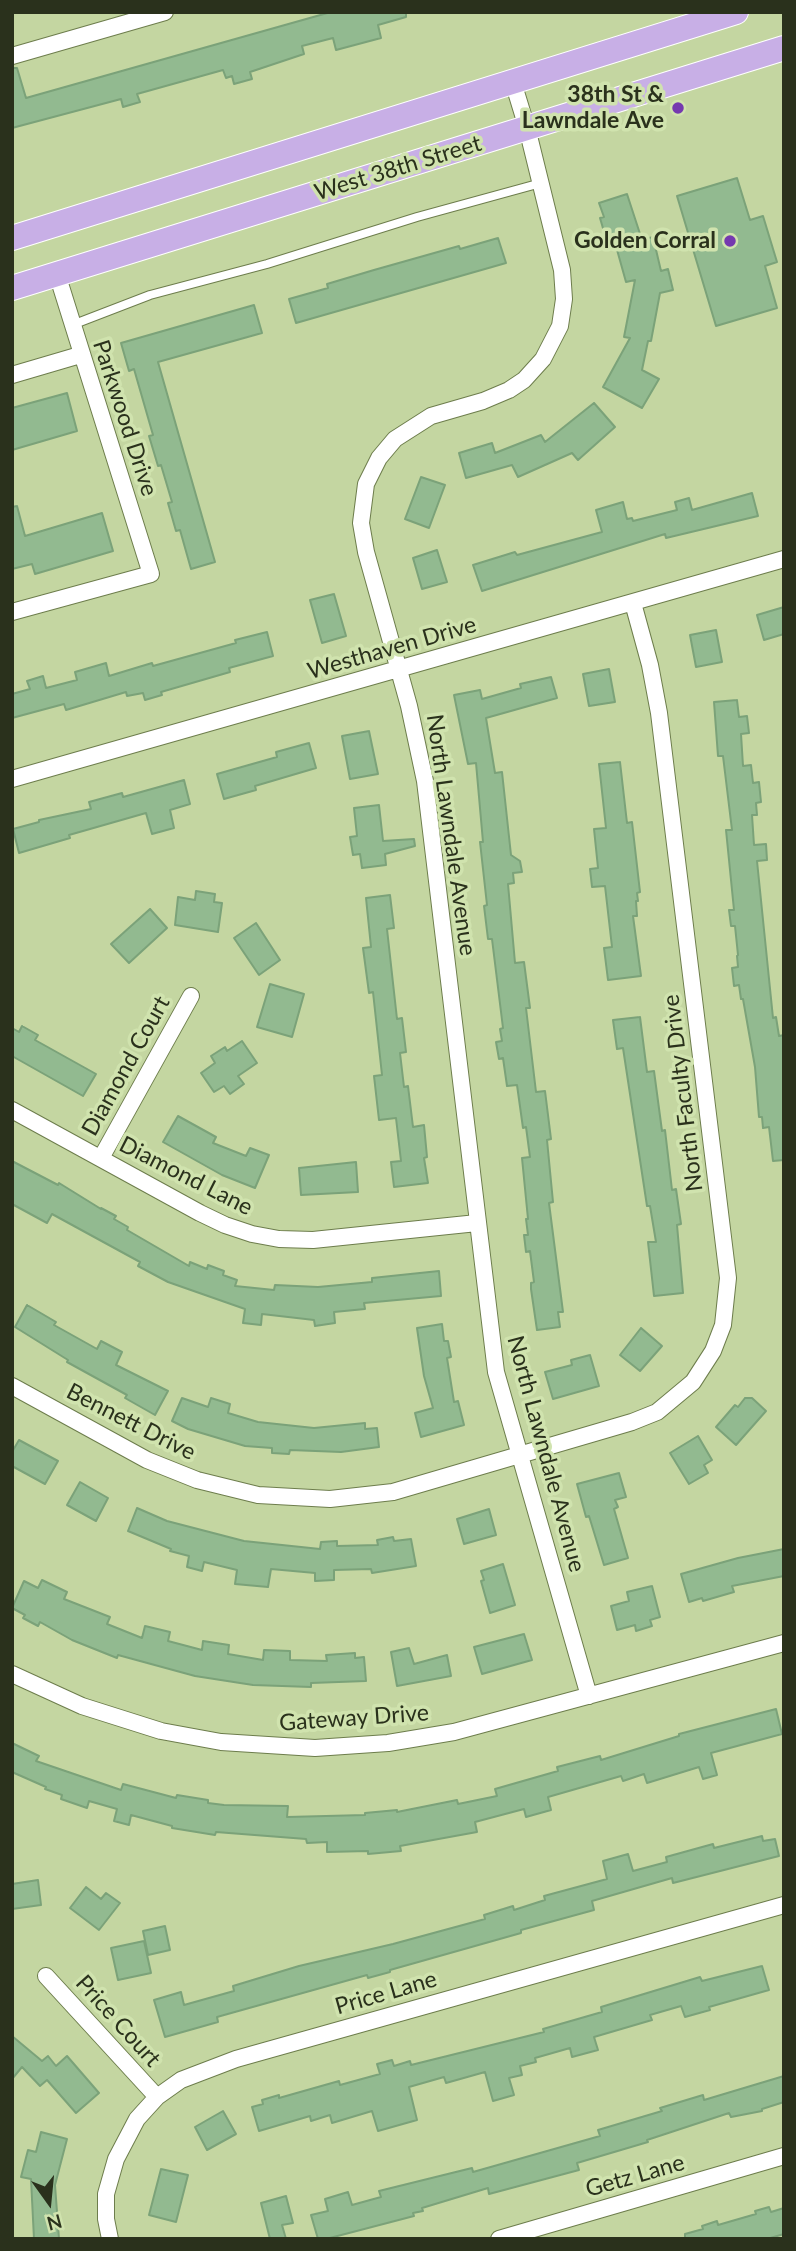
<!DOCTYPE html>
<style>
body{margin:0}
#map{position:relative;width:796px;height:2251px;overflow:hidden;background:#c4d6a1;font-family:Lato,sans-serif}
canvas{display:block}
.frame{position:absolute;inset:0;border:14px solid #2a311c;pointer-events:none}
.north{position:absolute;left:14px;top:2167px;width:70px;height:70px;-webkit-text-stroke:5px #d0e3ae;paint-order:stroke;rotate:165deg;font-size:19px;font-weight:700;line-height:28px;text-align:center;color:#2a311c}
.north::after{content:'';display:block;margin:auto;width:24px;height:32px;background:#2a311c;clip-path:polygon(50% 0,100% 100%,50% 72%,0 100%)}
</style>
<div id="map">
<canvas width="796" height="2251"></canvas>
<div class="frame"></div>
<div class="north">N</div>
</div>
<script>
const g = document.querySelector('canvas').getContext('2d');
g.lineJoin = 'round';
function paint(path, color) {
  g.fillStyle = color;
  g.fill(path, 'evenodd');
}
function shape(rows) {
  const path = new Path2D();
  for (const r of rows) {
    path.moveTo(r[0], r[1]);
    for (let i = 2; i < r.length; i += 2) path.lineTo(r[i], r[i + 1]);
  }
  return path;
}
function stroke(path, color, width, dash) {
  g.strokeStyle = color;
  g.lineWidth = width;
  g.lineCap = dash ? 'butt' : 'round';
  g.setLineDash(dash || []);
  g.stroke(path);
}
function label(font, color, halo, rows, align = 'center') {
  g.font = font + ' Lato,sans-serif';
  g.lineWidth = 7;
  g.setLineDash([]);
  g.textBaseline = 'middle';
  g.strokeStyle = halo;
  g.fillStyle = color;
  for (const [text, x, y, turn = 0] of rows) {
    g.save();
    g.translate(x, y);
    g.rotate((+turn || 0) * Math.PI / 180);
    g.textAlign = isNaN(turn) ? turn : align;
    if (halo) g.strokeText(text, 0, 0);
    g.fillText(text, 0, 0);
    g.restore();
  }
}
const building = shape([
 [331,12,406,12,406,17,378,25,381,38,336,50,333,38,302,46,304,54,250,72,252,79,234,84,232,76,226,78,223,70,137,94,140,102,123,107,121,99,12,128,12,68,17,68,26,98,331,12],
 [737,178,750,220,763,216,777,262,765,266,777,308,716,326,677,196,737,178],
 [627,194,642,240,653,237,661,271,668,269,673,290,660,293,651,341,648,341,642,370,659,379,642,408,603,387,630,338,624,337,635,280,626,282,614,239,607,242,600,218,604,217,599,203,627,194],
 [498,238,506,263,296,323,289,299,328,288,327,284,374,270,459,246,460,249,498,238],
 [254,305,262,333,158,362,215,562,191,569,180,530,176,531,168,503,172,502,161,465,158,466,149,436,153,435,134,369,129,371,121,343,254,305],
 [67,393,77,431,12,450,12,408,67,393],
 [594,403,615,427,578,460,572,453,518,477,512,465,466,478,459,453,492,443,495,453,541,435,545,442,594,403],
 [421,477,445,485,429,528,405,519,421,477],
 [752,493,758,516,666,538,665,534,482,591,473,565,515,552,517,555,602,532,596,510,623,502,627,519,632,518,633,521,677,510,675,502,689,498,692,510,752,493],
 [17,506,25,536,102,513,113,551,35,574,32,564,12,569,12,507,17,506],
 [437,550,447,582,422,589,413,558,437,550],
 [334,594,346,636,322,643,310,600,334,594],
 [784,607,784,634,764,640,757,615,784,607],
 [716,630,722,662,696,667,690,635,716,630],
 [267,632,273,656,229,668,230,672,161,692,162,695,145,700,143,693,127,696,126,692,66,710,64,704,12,718,12,694,30,689,27,681,43,676,46,688,77,680,75,672,106,663,109,676,152,663,153,666,236,643,235,640,267,632],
 [609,669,615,702,589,706,583,674,609,669],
 [551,677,557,698,486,718,495,773,502,772,511,855,520,861,522,872,513,873,514,883,508,884,515,963,524,962,530,1008,526,1008,536,1092,545,1091,551,1139,547,1140,553,1202,549,1203,563,1312,558,1312,560,1327,537,1330,531,1289,531,1283,534,1282,530,1251,526,1252,524,1235,528,1235,526,1219,528,1219,522,1158,530,1157,526,1127,523,1128,517,1085,507,1086,503,1058,499,1059,496,1042,502,1041,500,1029,503,1028,492,939,488,939,484,906,487,905,480,842,483,842,476,763,468,764,454,695,480,690,482,699,521,688,520,684,551,677],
 [737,700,739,717,747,716,749,733,741,734,743,766,751,765,753,783,759,782,761,802,756,803,757,815,752,815,754,845,766,844,767,860,757,861,773,1018,776,1017,779,1036,784,1035,784,1160,773,1161,769,1127,763,1128,762,1117,759,1117,755,1067,743,999,741,999,739,985,734,986,732,968,738,967,737,956,738,955,735,926,731,926,729,910,734,910,726,830,732,830,723,756,718,756,714,702,737,700],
 [369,731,378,774,350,779,342,736,369,731],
 [309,743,316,768,255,786,256,790,224,799,217,774,277,757,276,752,309,743],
 [620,762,627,823,632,822,640,892,637,893,638,901,636,901,637,916,633,916,641,976,608,980,604,948,612,947,605,886,592,887,590,869,598,868,594,829,606,828,599,764,620,762],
 [184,780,190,804,170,810,174,828,152,834,146,813,69,835,70,838,19,853,13,829,39,822,39,820,91,809,89,802,122,793,123,797,184,780],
 [379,805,383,841,414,839,415,846,385,854,386,865,362,868,360,854,353,855,350,837,357,836,354,808,379,805],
 [196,891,215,894,214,902,222,903,218,932,175,925,178,897,195,900,196,891],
 [390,895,394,928,387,929,397,1019,402,1018,406,1052,400,1053,404,1087,408,1086,413,1127,424,1125,427,1157,424,1158,428,1183,394,1187,391,1162,401,1161,396,1118,379,1120,374,1076,382,1075,373,992,369,993,363,948,371,947,366,898,390,895],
 [150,909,167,928,129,963,111,944,150,909],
 [256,923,280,960,259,975,234,938,256,923],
 [270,984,304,994,292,1037,257,1027,270,984],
 [640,1017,647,1072,654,1071,662,1131,665,1130,672,1190,676,1189,681,1224,677,1225,683,1293,654,1296,648,1242,656,1242,650,1206,647,1206,623,1048,617,1049,613,1020,640,1017],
 [22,1026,38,1035,35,1040,96,1074,83,1096,12,1056,12,1028,19,1032,22,1026],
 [242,1041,257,1063,238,1076,244,1084,230,1094,224,1086,214,1092,201,1073,215,1063,211,1056,225,1047,227,1051,242,1041],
 [178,1116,216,1137,213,1143,246,1156,250,1148,269,1155,255,1188,222,1175,163,1142,178,1116],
 [12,1161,58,1185,59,1183,101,1209,101,1208,116,1216,114,1219,128,1227,127,1230,189,1266,190,1262,207,1269,208,1265,224,1271,223,1275,237,1280,235,1286,274,1290,275,1285,318,1287,372,1282,372,1278,439,1271,441,1296,364,1303,365,1309,334,1312,335,1323,315,1326,314,1320,262,1314,261,1325,243,1323,245,1309,168,1282,138,1266,140,1262,52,1214,47,1223,12,1204,12,1161],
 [356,1162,358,1192,301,1195,299,1168,356,1162],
 [27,1305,56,1322,54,1325,97,1349,101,1341,122,1352,116,1365,168,1391,155,1415,125,1398,127,1395,67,1362,68,1360,15,1327,27,1305],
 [442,1324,444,1341,448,1341,451,1357,447,1358,454,1402,458,1401,464,1425,421,1437,415,1413,433,1408,424,1376,417,1328,442,1324],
 [641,1328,662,1346,640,1371,620,1355,641,1328],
 [590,1355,599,1386,553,1399,545,1372,572,1365,571,1360,590,1355],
 [182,1398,208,1407,211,1398,230,1404,228,1413,258,1422,314,1428,365,1423,365,1429,377,1428,379,1447,341,1452,290,1450,289,1454,272,1453,272,1448,245,1446,188,1429,172,1421,182,1398],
 [745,1398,752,1398,766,1411,736,1445,716,1427,735,1405,738,1407,745,1398],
 [698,1436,712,1460,704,1465,708,1473,689,1484,670,1453,698,1436],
 [19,1440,58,1461,45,1484,12,1466,12,1452,19,1440],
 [619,1473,626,1497,615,1500,618,1507,614,1509,628,1558,604,1565,589,1516,586,1517,577,1484,619,1473],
 [80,1482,108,1498,96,1521,67,1505,80,1482],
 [137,1508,167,1521,244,1541,320,1549,321,1542,337,1541,337,1546,378,1545,377,1540,393,1537,394,1541,411,1539,416,1566,372,1573,371,1569,334,1570,334,1580,315,1581,315,1573,271,1569,268,1587,235,1584,237,1570,204,1562,202,1571,187,1567,189,1556,170,1551,171,1549,128,1531,137,1508],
 [489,1509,496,1535,464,1544,457,1519,489,1509],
 [784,1549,784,1576,732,1586,734,1592,703,1601,702,1598,689,1602,681,1574,738,1558,784,1549],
 [503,1564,515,1605,490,1613,481,1581,484,1580,481,1571,503,1564],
 [42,1580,67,1592,64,1599,110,1617,107,1624,142,1638,145,1626,170,1632,168,1641,202,1650,203,1641,229,1645,228,1654,263,1660,264,1650,290,1651,290,1660,327,1661,326,1655,355,1653,355,1658,364,1657,366,1681,311,1683,311,1687,253,1685,195,1676,118,1655,117,1658,72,1640,40,1622,38,1626,23,1618,25,1615,12,1608,24,1581,38,1588,42,1580],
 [652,1586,660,1617,650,1620,652,1626,636,1631,635,1625,617,1630,611,1606,629,1601,627,1592,652,1586],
 [524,1634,532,1660,482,1674,474,1647,524,1634],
 [409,1648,414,1664,447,1655,451,1676,397,1686,391,1652,409,1648],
 [776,1709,782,1734,711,1753,717,1775,703,1779,699,1767,647,1783,644,1774,623,1781,621,1776,548,1797,551,1810,526,1817,524,1809,475,1822,477,1832,400,1846,401,1851,368,1854,368,1851,327,1852,327,1842,307,1843,306,1839,216,1832,215,1835,172,1828,172,1826,131,1815,129,1825,114,1821,117,1809,89,1801,87,1808,61,1799,62,1795,45,1789,46,1787,12,1772,12,1743,39,1756,36,1761,121,1790,123,1784,176,1798,177,1795,208,1800,208,1803,224,1805,288,1806,287,1817,365,1815,365,1813,397,1810,397,1812,457,1800,458,1804,497,1796,495,1789,558,1771,557,1767,600,1756,601,1760,679,1736,679,1734,776,1709],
 [762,1836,763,1841,775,1839,779,1856,673,1883,672,1878,592,1901,594,1910,521,1930,521,1933,390,1970,390,1972,368,1978,367,1975,217,2017,218,2022,165,2037,154,2000,181,1992,184,2005,234,1991,233,1986,299,1966,393,1944,485,1919,484,1915,513,1906,514,1910,545,1900,544,1896,607,1879,603,1861,628,1854,633,1871,667,1862,666,1857,713,1844,714,1848,762,1836],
 [38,1880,41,1905,12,1909,12,1884,38,1880],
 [86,1887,101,1899,106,1893,120,1903,99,1930,70,1908,86,1887],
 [165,1926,170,1950,148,1955,143,1931,165,1926],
 [144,1941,151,1973,118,1980,111,1948,144,1941],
 [762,1966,769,1990,709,2007,710,2010,685,2017,681,2006,650,2015,652,2020,594,2037,598,2050,572,2057,570,2048,535,2058,536,2062,520,2066,522,2075,509,2078,514,2095,493,2101,485,2072,446,2083,444,2077,409,2087,417,2120,378,2131,372,2111,332,2123,330,2115,311,2121,310,2116,259,2131,252,2107,263,2104,262,2100,279,2095,279,2098,339,2081,340,2085,380,2074,377,2064,392,2060,394,2066,410,2061,411,2065,544,2032,543,2029,602,2012,601,2007,700,1977,702,1981,762,1966],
 [12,2036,42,2061,48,2056,56,2066,67,2056,99,2093,76,2113,47,2080,40,2086,22,2067,12,2079,12,2036],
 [784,2076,784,2102,762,2109,762,2111,731,2117,729,2113,647,2140,648,2142,577,2163,579,2170,489,2194,488,2188,422,2208,423,2211,413,2213,414,2216,326,2239,318,2239,311,2215,328,2211,325,2199,348,2192,352,2205,381,2197,379,2191,472,2168,473,2172,600,2136,598,2130,662,2111,660,2108,703,2095,704,2100,784,2076],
 [223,2111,236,2134,207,2150,195,2127,223,2111],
 [41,2132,67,2139,55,2185,59,2239,34,2239,31,2179,21,2177,28,2150,36,2152,41,2132],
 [161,2169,188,2175,176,2222,149,2215,161,2169],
 [286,2196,293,2223,282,2225,286,2239,270,2239,261,2203,286,2196],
 [769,2207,771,2212,784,2208,784,2234,767,2239,685,2239,685,2234,703,2229,702,2226,717,2221,718,2225,756,2214,755,2211,769,2207]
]);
const lane = shape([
 [72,325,150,295,267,264,417,217,541,183]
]);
const street = shape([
 [12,56,165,12],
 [513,82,527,128,562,270,564,299,560,326,543,359,524,380,509,390,483,401,431,416,395,439,379,458,366,484,361,523,366,552,409,706,425,781,496,1372,589,1696],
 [12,375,80,355],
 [12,612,151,574,57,274],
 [12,779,784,559],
 [12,1110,200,1213,225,1225,252,1234,279,1239,313,1240,477,1223],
 [101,1158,191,996],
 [12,1386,147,1460,197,1480,258,1495,330,1499,393,1492,632,1422,657,1412,693,1382,713,1351,723,1325,728,1278,659,713,650,665,633,603],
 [12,1674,82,1706,161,1731,221,1742,315,1748,388,1743,454,1732,784,1643],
 [46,1976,157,2097],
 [110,2239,106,2219,106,2194,116,2159,137,2119,157,2097,181,2080,236,2059,784,1905],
 [499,2239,784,2156]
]);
const primary = shape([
 [12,238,736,12],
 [12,288,784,48]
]);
const markers = [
 [678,108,7,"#7539af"],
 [730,241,7,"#7539af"]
];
const poiNames = [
 ["38th St &",664,95],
 ["Lawndale Ave",664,121],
 ["Golden Corral",716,241]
];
const streetNames = [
 ["West 38th Street",398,168,-17],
 ["Parkwood Drive",125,418,72],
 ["Westhaven Drive",392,648,-16],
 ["North Lawndale Avenue",451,835,82],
 ["Diamond Court",126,1066,-61],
 ["North Faculty Drive",683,1093,-97],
 ["Diamond Lane",186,1176,27],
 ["Bennett Drive",131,1422,27],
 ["North Lawndale Avenue",546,1454,75],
 ["Gateway Drive",354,1718,-4],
 ["Price Lane",386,1993,-16],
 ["Price Court",118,2021,48],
 ["Getz Lane",635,2176,-16]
];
paint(building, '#92ba90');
stroke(building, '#7ba279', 2);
stroke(lane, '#6d7d4c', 10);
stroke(street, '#6d7d4c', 18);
stroke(primary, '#fff', 26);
stroke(lane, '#fff', 8);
stroke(street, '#fff', 16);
stroke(primary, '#c8afe6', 24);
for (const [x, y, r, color] of markers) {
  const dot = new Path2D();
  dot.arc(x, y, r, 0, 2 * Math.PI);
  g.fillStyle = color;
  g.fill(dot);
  stroke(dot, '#d0e3ae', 2.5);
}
label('bold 23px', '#2a311c', '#d0e3ae', poiNames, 'right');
label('23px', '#2a311c', '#d0e3ae', streetNames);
</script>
